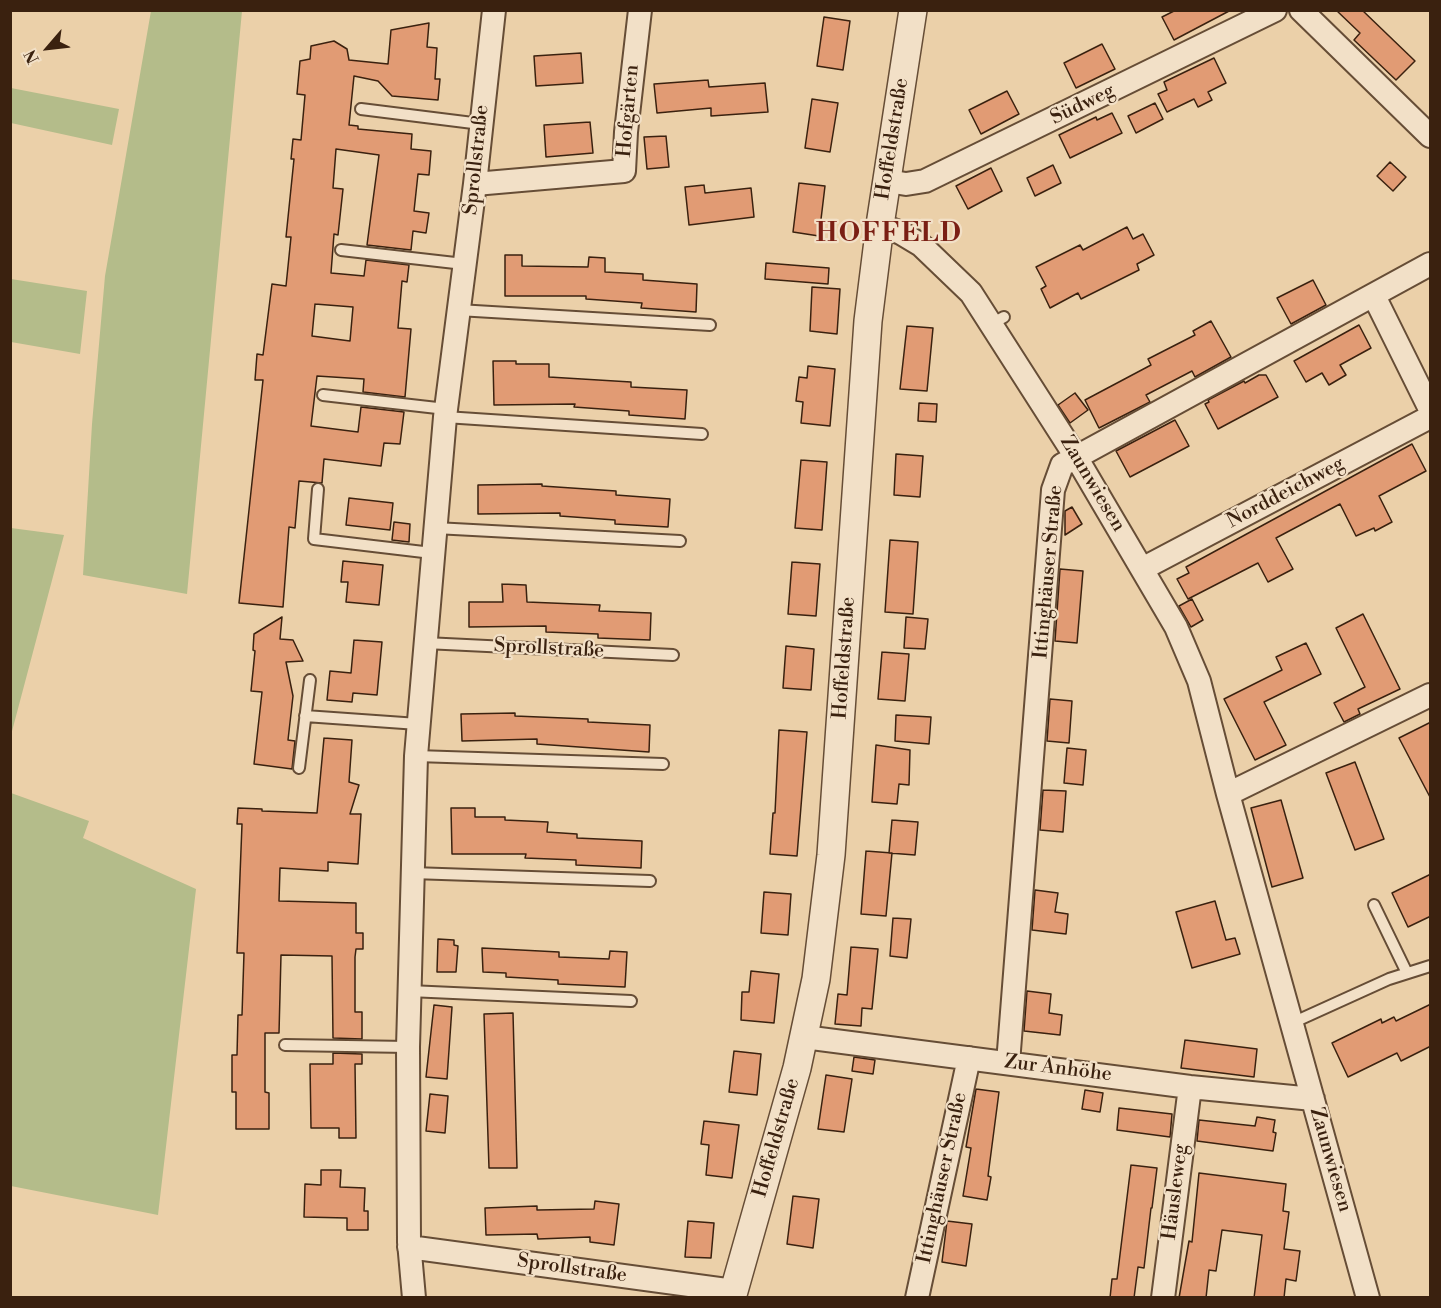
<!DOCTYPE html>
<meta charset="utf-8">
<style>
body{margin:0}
#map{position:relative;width:1441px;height:1308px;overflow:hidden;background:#ebd0a9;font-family:"Libre Bodoni",serif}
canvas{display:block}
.frame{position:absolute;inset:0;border:12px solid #3a210f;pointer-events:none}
.north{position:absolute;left:18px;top:18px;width:60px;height:60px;-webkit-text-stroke:4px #f2e0c7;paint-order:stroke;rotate:242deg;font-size:16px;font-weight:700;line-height:24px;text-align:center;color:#3a210f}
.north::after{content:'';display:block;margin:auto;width:21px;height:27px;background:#3a210f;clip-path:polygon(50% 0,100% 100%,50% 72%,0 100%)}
</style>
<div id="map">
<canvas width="1441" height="1308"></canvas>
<div class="frame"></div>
<div class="north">N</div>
</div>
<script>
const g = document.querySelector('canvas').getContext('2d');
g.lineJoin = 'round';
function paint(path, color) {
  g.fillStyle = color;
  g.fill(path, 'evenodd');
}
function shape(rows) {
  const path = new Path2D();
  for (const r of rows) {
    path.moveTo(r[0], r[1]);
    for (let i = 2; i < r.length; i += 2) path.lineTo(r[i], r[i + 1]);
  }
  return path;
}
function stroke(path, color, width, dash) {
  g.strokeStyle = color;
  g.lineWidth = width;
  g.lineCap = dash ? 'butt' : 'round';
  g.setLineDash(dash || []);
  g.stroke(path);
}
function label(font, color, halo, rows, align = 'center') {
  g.font = font + ' "Libre Bodoni",serif';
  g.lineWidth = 4.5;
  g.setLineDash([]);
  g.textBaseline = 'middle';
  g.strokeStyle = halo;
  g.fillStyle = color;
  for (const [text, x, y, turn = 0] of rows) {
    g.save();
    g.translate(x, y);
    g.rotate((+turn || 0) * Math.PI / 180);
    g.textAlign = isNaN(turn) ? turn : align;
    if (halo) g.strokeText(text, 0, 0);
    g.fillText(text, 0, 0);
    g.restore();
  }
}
const green = shape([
 [151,11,242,11,187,594,83,575,92,424,105,276],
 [11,88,119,109,112,145,11,123],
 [11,279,87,291,80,354,11,342],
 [11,528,64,535,11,735,10,528],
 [11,793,89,821,83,838,196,889,158,1215,11,1186]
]);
const building = shape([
 [1176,10,1231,10,1174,40,1162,17,1176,10],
 [1336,10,1362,10,1415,61,1396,80,1354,40,1360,33,1336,10],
 [824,17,850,21,843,70,817,66,824,17],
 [429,23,427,47,437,48,435,79,440,79,438,100,392,96,378,81,354,76,349,125,358,126,358,129,412,134,411,149,431,151,429,175,418,174,414,211,429,213,426,233,413,231,411,250,367,245,379,155,336,149,333,188,343,189,338,235,334,234,331,273,364,276,366,260,409,265,407,282,402,281,398,328,411,329,405,397,363,392,364,379,317,376,311,426,358,432,361,407,404,412,400,444,384,443,381,466,324,459,322,483,299,481,295,528,289,527,283,607,239,603,263,380,255,380,257,354,263,355,272,284,286,286,291,237,286,237,294,159,291,159,293,139,301,140,305,95,297,94,300,61,310,59,311,46,334,41,347,49,349,60,388,64,391,30,429,23],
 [315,304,353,307,350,341,312,336,315,304],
 [1102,44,1115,69,1076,88,1064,63,1102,44],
 [581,53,583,83,536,86,534,56,581,53],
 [1214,58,1226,83,1208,92,1212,100,1198,107,1194,99,1167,112,1158,94,1167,90,1164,82,1214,58],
 [708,80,709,87,765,83,768,112,711,116,711,108,657,113,654,84,708,80],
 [1007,91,1019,114,981,134,969,110,1007,91],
 [812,99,838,103,830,152,805,148,812,99],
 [1155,103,1163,119,1136,133,1128,116,1155,103],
 [1112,113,1122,133,1070,158,1059,135,1096,117,1097,120,1112,113],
 [590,122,593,153,546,157,544,125,590,122],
 [666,136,669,167,647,169,644,137,666,136],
 [1390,162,1406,177,1393,191,1377,176,1390,162],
 [1053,165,1061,183,1035,196,1027,178,1053,165],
 [991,168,1002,191,968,209,956,186,991,168],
 [799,183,825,186,819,236,793,232,799,183],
 [704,185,705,193,751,188,754,217,689,225,685,187,704,185],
 [1127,227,1133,239,1143,234,1154,255,1137,264,1139,270,1081,299,1078,293,1050,308,1041,289,1046,286,1036,267,1080,245,1083,250,1127,227],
 [505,255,522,255,522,266,588,267,589,257,605,258,605,272,643,274,643,280,697,284,696,312,641,308,642,303,586,299,586,296,505,296,505,255],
 [766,263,829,268,828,284,765,279,766,263],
 [1313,280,1326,305,1291,324,1277,298,1313,280],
 [812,287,840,289,837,334,810,331,812,287],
 [1211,321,1231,357,1195,377,1192,371,1146,395,1150,402,1099,428,1085,400,1151,365,1148,359,1195,335,1193,331,1211,321],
 [1359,325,1371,348,1340,365,1346,375,1329,385,1322,373,1306,382,1294,361,1359,325],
 [907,326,933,328,927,391,900,389,907,326],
 [493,361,516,361,516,364,549,364,549,377,631,382,631,387,687,390,685,419,629,415,629,411,574,407,575,404,494,405,493,361],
 [808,366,835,369,830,426,801,423,803,402,796,401,799,377,807,378,808,366],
 [1259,375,1266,375,1278,397,1218,429,1205,404,1209,402,1208,400,1244,381,1245,383,1259,375],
 [1075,393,1088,410,1070,423,1058,405,1075,393],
 [919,403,937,404,936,422,918,421,919,403],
 [1175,420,1189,446,1130,477,1116,451,1175,420],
 [1412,444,1426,471,1379,496,1392,522,1375,531,1374,528,1356,536,1340,504,1276,538,1293,569,1268,582,1258,563,1188,599,1177,579,1189,573,1186,567,1412,444],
 [896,454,923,456,920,497,894,495,896,454],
 [801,460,827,462,822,530,795,528,801,460],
 [542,484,542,486,616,491,616,495,670,499,668,527,615,524,615,520,560,516,560,513,478,514,478,485,542,484],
 [349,498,393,503,390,530,346,525,349,498],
 [1072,507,1082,524,1065,535,1065,511,1072,507],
 [394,522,410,524,409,542,392,540,394,522],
 [890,540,918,542,913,614,885,612,890,540],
 [343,561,383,565,379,605,346,602,348,582,341,582,343,561],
 [792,562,820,564,816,616,788,614,792,562],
 [1060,569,1083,571,1077,643,1055,641,1060,569],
 [502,584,526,585,527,602,600,605,599,611,651,613,650,640,598,638,598,634,546,632,546,626,469,627,469,602,503,602,502,584],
 [1192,599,1203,620,1191,627,1179,606,1192,599],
 [1363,614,1400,689,1358,709,1360,714,1344,722,1334,703,1365,687,1336,628,1363,614],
 [282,617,280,639,293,640,303,661,286,662,293,696,288,740,295,741,292,769,254,764,262,692,251,691,255,651,253,650,254,634,282,617],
 [906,617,928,619,925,649,904,648,906,617],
 [354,640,382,642,377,695,353,693,352,702,327,700,330,671,351,673,354,640],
 [1306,643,1321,674,1264,702,1286,745,1255,760,1224,699,1282,670,1276,657,1306,643],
 [786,646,814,649,811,690,783,688,786,646],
 [882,652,909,654,905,701,878,699,882,652],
 [1050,699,1072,701,1069,743,1047,741,1050,699],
 [515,713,515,716,588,719,588,722,650,725,649,752,537,744,537,739,462,741,461,714,515,713],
 [896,715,931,717,929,744,895,741,896,715],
 [1431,722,1431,799,1399,738,1431,722],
 [779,730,807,732,797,856,770,854,773,813,775,813,779,730],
 [324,738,352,740,349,782,359,785,350,814,361,814,358,864,328,862,328,871,280,868,279,901,356,903,356,933,363,933,363,949,356,949,355,957,355,1012,362,1012,362,1039,333,1038,332,956,281,955,279,1033,265,1033,265,1092,269,1093,269,1129,236,1129,236,1092,232,1092,232,1055,237,1055,238,1015,242,1015,244,953,237,953,242,824,237,824,238,808,262,809,262,811,317,813,324,738],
 [876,745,910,750,909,785,899,784,897,804,872,802,876,745],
 [1067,748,1086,750,1083,785,1064,783,1067,748],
 [1355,762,1384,839,1355,850,1326,773,1355,762],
 [1043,790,1066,791,1063,832,1040,830,1043,790],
 [1281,800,1303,878,1272,887,1251,808,1281,800],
 [451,808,475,808,475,817,505,817,505,820,548,822,547,832,577,834,577,838,642,841,641,868,576,865,576,860,525,858,526,854,452,854,451,808],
 [892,820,918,822,915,855,889,853,892,820],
 [866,851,892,853,886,916,861,914,866,851],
 [1431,874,1431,916,1408,927,1392,893,1431,874],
 [1035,890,1058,893,1055,912,1068,914,1066,934,1032,930,1035,890],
 [764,892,791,894,788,935,761,933,764,892],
 [1215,901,1226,940,1235,938,1240,954,1192,968,1176,912,1215,901],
 [893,918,911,919,907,958,890,956,893,918],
 [438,939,454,940,454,945,458,946,456,972,437,972,438,939],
 [851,947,878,949,872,1009,862,1008,861,1026,835,1024,838,994,847,995,851,947],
 [482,948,559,952,559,957,609,959,610,951,627,952,625,987,558,984,558,980,506,977,506,973,483,972,482,948],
 [751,971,779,974,774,1023,741,1020,742,992,749,992,751,971],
 [1027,991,1051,994,1049,1013,1062,1015,1060,1035,1024,1031,1027,991],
 [1431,1004,1431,1046,1401,1061,1397,1053,1348,1077,1332,1043,1381,1019,1382,1023,1394,1017,1396,1021,1431,1004],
 [434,1005,452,1007,447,1079,426,1077,434,1005],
 [513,1013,517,1168,489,1168,484,1014,513,1013],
 [1185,1040,1257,1049,1254,1077,1181,1068,1185,1040],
 [734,1051,761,1054,757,1095,729,1092,734,1051],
 [333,1053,362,1054,362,1064,355,1064,356,1138,339,1138,339,1128,311,1128,310,1064,333,1064,333,1053],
 [854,1057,875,1060,873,1074,852,1071,854,1057],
 [826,1075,852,1079,844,1132,818,1129,826,1075],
 [976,1089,999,1092,988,1176,991,1177,987,1200,963,1196,971,1148,966,1147,976,1089],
 [1085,1090,1103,1093,1100,1112,1082,1109,1085,1090],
 [430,1094,448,1096,445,1133,426,1131,430,1094],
 [1119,1108,1172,1114,1170,1137,1117,1130,1119,1108],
 [1257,1117,1275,1120,1273,1132,1276,1133,1273,1151,1197,1141,1199,1120,1255,1126,1257,1117],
 [704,1121,739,1125,732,1178,706,1175,709,1145,701,1144,704,1121],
 [1131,1165,1157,1168,1152,1208,1151,1208,1144,1268,1138,1267,1134,1298,1110,1298,1112,1279,1117,1279,1131,1165],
 [321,1170,341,1170,340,1187,365,1188,364,1211,368,1211,368,1230,347,1230,347,1218,304,1217,305,1184,321,1185,321,1170],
 [1199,1173,1286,1184,1283,1211,1289,1212,1284,1249,1300,1251,1296,1281,1286,1279,1284,1298,1254,1298,1262,1235,1222,1230,1216,1271,1209,1270,1206,1298,1179,1298,1189,1241,1192,1242,1199,1173],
 [793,1196,819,1199,813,1248,787,1244,793,1196],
 [595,1201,619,1204,614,1245,590,1242,590,1237,538,1239,537,1234,486,1235,485,1208,537,1206,537,1210,594,1209,595,1201],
 [688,1221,714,1223,711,1258,685,1257,688,1221],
 [947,1221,972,1224,966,1266,942,1262,947,1221]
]);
const service = shape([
 [361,109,481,124],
 [341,250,464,264],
 [458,310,710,325],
 [991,324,1004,317],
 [323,395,446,409],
 [445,417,702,434],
 [318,489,314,539,432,553],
 [435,528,680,541],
 [425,643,673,655],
 [305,716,418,724],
 [416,756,663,764],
 [299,768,310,680],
 [412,873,650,881],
 [1374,905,1407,973],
 [409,991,631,1001],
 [1292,1023,1389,979,1430,966],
 [285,1045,408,1047]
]);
const minor = shape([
 [1301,10,1430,136],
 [887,181,906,184,925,181,1275,10],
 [475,184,624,171,626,132,640,10],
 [880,225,901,233,921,245,971,293,1076,457,1176,627,1199,681,1228,794,1368,1298],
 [1374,296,1430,409],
 [1142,569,1430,417],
 [1228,794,1430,695],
 [804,1037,1190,1087,1313,1099],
 [1008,1063,1053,490,1062,465,1430,264],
 [409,1247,734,1291],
 [414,1298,409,1242,408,1047,416,756,445,417,475,184,494,10],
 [917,1298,969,1058],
 [1163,1298,1190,1087]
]);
const tertiary = shape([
 [732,1298,797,1068,816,979,831,855,868,321,880,225,913,10]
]);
const streetNames = [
 ["Südweg",1083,105,-26],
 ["Hofgärten",629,111,-85],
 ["Hoffeldstraße",893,139,-81],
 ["Sprollstraße",477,160,-84],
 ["Zaunwiesen",1092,484,59],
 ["Norddeichweg",1286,493,-28],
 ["Ittinghäuser Straße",1049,572,-85],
 ["Sprollstraße",549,649,3],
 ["Hoffeldstraße",845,658,-86],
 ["Zur Anhöhe",1058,1069,7],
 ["Hoffeldstraße",777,1138,-74],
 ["Zaunwiesen",1330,1160,74],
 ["Ittinghäuser Straße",943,1178,-78],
 ["Häusleweg",1176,1192,-83],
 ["Sprollstraße",572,1269,8]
];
const districtNames = [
 ["HOFFELD",889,235]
];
paint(green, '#b4bc8a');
paint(building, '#e19b74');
stroke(building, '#3a210f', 1.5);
stroke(service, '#664d36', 14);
stroke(minor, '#664d36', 26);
stroke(tertiary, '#664d36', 30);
stroke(service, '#f2e0c7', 10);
stroke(minor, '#f2e0c7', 22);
stroke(tertiary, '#f2e0c7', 27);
label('20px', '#3a210f', '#f2e0c7', streetNames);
g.letterSpacing = '1.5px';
label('bold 26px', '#7a1f14', '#f2e0c7', districtNames);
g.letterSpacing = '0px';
</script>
